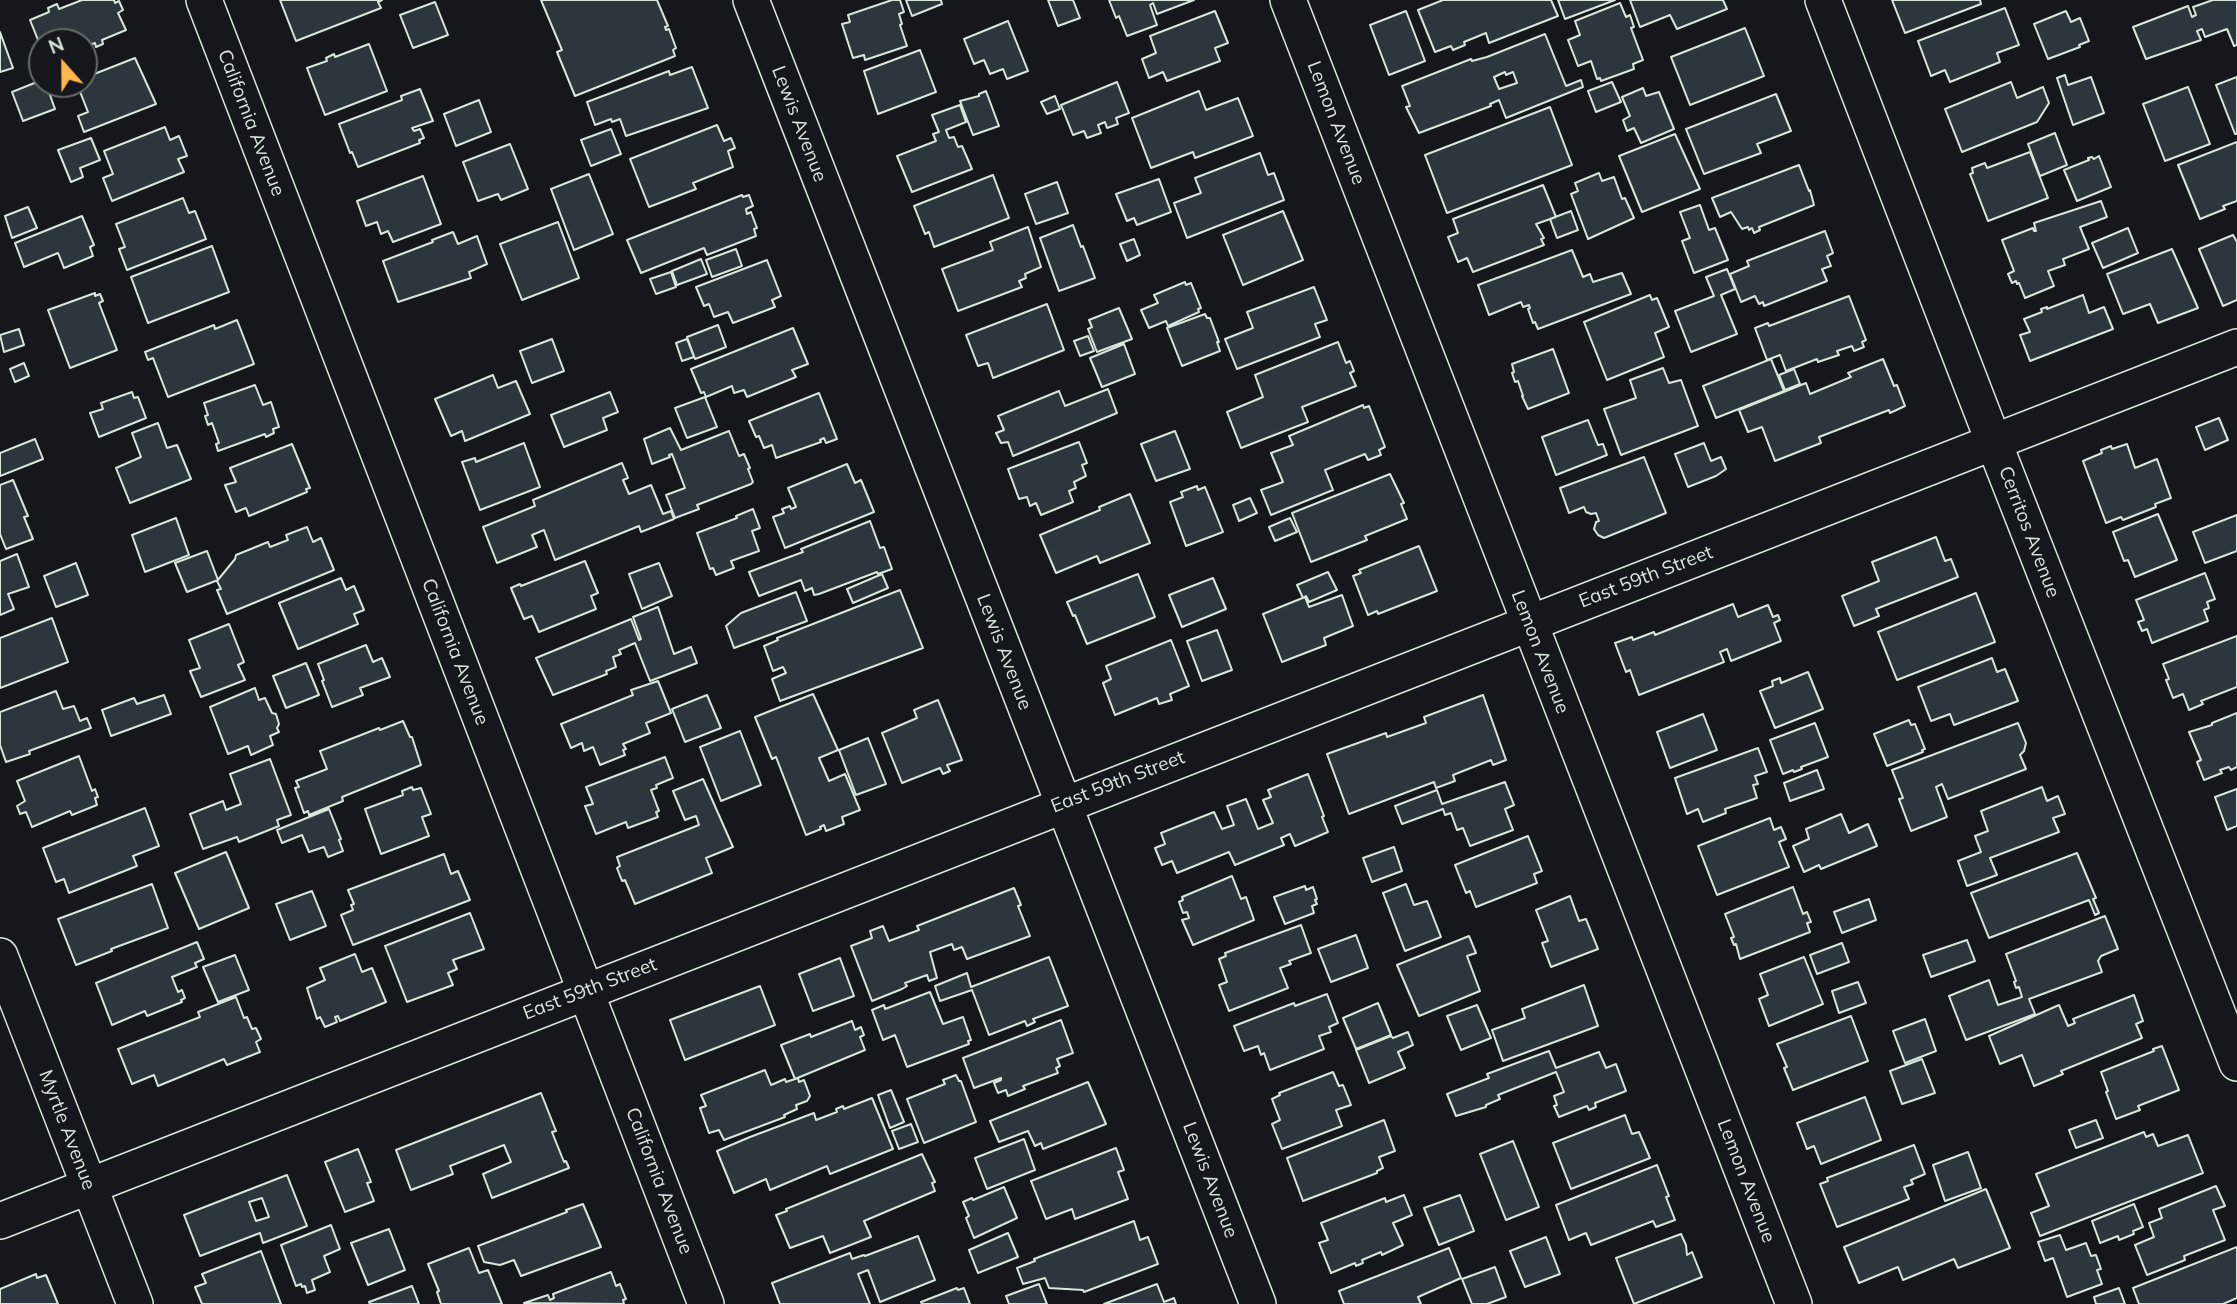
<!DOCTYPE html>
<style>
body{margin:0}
#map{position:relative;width:2237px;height:1304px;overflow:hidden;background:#14181c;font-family:Mulish,sans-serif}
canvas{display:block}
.north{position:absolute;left:28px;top:28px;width:70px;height:70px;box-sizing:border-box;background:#14181c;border:2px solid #626a69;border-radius:50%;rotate:339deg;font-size:19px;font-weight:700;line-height:28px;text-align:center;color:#d8e6dc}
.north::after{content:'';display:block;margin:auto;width:24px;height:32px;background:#ffb74d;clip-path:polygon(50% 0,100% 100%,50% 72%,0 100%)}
</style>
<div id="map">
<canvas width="2237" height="1304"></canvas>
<div class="north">N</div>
</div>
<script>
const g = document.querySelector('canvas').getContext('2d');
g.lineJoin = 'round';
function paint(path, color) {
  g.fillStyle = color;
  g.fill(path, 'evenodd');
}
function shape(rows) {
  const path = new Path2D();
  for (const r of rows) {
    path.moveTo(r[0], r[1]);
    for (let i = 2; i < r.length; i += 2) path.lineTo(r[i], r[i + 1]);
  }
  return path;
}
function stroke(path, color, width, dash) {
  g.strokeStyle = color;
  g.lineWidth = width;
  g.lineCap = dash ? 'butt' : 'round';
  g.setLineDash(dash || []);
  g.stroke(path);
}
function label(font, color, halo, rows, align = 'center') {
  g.font = font + ' Mulish,sans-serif';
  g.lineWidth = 5;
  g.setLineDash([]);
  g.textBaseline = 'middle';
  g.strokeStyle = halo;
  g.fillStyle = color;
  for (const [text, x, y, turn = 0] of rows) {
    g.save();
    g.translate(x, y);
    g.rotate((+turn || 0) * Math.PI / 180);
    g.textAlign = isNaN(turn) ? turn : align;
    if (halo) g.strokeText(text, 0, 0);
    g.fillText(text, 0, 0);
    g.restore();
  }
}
const building = shape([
 [82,0,114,0,115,3,119,1,123,10,118,13,126,30,102,40,103,44,96,47,95,43,84,47,84,42,42,42,42,50,30,20,49,12,48,8,57,4,59,9,82,0],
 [280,0,382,0,378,2,381,8,296,41,280,0],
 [541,0,657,0,668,26,665,27,666,30,669,29,676,48,673,50,675,56,575,96,557,52,562,50,541,0],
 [892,0,900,0,904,12,899,14,902,24,900,25,907,46,865,60,864,55,853,58,842,24,850,22,848,15,892,0],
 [906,0,941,0,942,4,912,16,906,0],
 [1048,0,1073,0,1080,18,1058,26,1048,0],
 [1109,0,1194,0,1157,14,1153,3,1150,5,1157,25,1127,36,1119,16,1116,18,1109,0],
 [1443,0,1551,0,1558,16,1489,43,1486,33,1464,42,1465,45,1453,50,1451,46,1435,52,1418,10,1443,0],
 [1558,0,1615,0,1565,19,1558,0],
 [1630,0,1723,0,1727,9,1677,29,1670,15,1640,27,1630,0],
 [1892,0,1980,0,1981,4,1905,33,1892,0],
 [2213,0,2237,0,2237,45,2234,46,2227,29,2205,37,2202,29,2197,31,2201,40,2146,59,2133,27,2188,6,2192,17,2196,15,2193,7,2213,0],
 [435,2,448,35,413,48,400,15,435,2],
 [1620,3,1626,17,1630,15,1634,27,1631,28,1643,60,1633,64,1634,69,1601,81,1600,78,1597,79,1591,61,1578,66,1568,40,1580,35,1575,21,1620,3],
 [2005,8,2019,45,1997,53,2000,62,1950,82,1945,70,1931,76,1918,41,2005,8],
 [1215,11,1228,43,1215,48,1220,61,1167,81,1163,72,1149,78,1142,59,1156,53,1150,36,1215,11],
 [1406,11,1425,61,1389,75,1370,25,1406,11],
 [2066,11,2071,22,2080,18,2089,41,2079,45,2080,47,2048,59,2034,24,2066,11],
 [1008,21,1028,71,1007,79,1003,69,990,74,984,60,974,64,964,39,1008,21],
 [1745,28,1764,76,1690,105,1671,57,1745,28],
 [0,32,13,68,0,72,0,32],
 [1545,34,1566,86,1581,80,1583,87,1506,118,1499,100,1490,104,1491,106,1419,133,1406,107,1410,106,1402,86,1471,59,1472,61,1487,57,1545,34],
 [1505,72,1506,75,1513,72,1517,83,1499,89,1494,77,1505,72],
 [369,44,387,91,325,115,307,68,327,61,326,58,334,54,335,57,369,44],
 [920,50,936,92,878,114,864,71,920,50],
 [135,58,156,104,84,132,78,116,88,112,77,84,84,84,84,78,135,58],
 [692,67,708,108,626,136,620,119,612,122,611,119,595,125,587,102,669,71,670,75,692,67],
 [2065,75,2068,85,2091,77,2104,113,2073,125,2057,78,2065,75],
 [2237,77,2237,134,2235,134,2216,85,2237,77],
 [42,80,42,84,46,84,55,109,23,121,12,92,42,80],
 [1117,82,1129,113,1116,118,1118,124,1107,128,1105,122,1098,125,1101,133,1087,138,1084,131,1073,135,1061,105,1117,82],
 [1612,82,1621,102,1596,112,1588,91,1612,82],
 [2011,82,2017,98,2043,87,2049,103,2037,122,1962,152,1945,109,2011,82],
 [2188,87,2210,144,2165,161,2143,104,2188,87],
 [1643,88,1646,96,1659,92,1674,129,1641,143,1634,128,1627,131,1623,120,1630,116,1622,97,1643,88],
 [420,89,433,121,412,128,414,131,420,129,424,138,419,140,420,143,358,167,352,152,350,153,339,124,402,100,401,96,420,89],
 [986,91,999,126,973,135,960,101,979,96,979,94,986,91],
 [1199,91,1206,110,1238,98,1253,136,1195,158,1193,152,1151,168,1132,118,1199,91],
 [1776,94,1791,131,1757,144,1761,153,1704,174,1686,129,1776,94],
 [1055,96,1060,109,1047,114,1041,102,1055,96],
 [479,100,491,132,456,146,444,114,479,100],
 [960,105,966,122,946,130,949,138,954,137,958,147,962,146,972,169,912,192,897,156,936,141,933,134,939,132,932,115,960,105],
 [1550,107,1572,165,1447,213,1425,155,1550,107],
 [717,125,724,141,731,138,735,148,728,151,733,167,693,183,696,189,649,207,630,159,717,125],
 [165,127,170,140,179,136,187,156,178,159,184,172,112,201,103,178,113,174,104,151,165,127],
 [611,129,621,154,591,166,581,140,611,129],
 [2055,133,2067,165,2040,176,2028,144,2055,133],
 [1675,134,1700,189,1642,212,1619,156,1675,134],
 [91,138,100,160,80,168,83,177,71,182,58,150,91,138],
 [2237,142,2237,201,2223,206,2225,209,2200,219,2178,165,2237,142],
 [510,144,528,189,501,200,498,194,478,201,463,162,510,144],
 [2030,152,2048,198,1988,221,1970,174,1973,173,1972,168,1985,163,1987,168,2030,152],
 [1260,153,1268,175,1274,173,1284,200,1187,238,1174,203,1201,193,1195,178,1260,153],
 [2099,156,2111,187,2077,201,2064,170,2089,160,2088,158,2092,157,2094,159,2099,156],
 [1799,165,1809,191,1810,190,1814,205,1759,227,1760,230,1754,233,1752,228,1749,230,1748,227,1742,229,1731,212,1720,217,1712,198,1799,165],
 [1599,173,1602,181,1614,177,1622,199,1625,198,1634,218,1588,239,1571,194,1578,191,1575,183,1599,173],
 [589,174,613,234,574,250,551,189,589,174],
 [993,175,1009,218,934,247,929,232,925,234,914,206,993,175],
 [423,176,441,224,393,242,388,231,381,234,377,222,366,226,357,201,423,176],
 [1159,179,1171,212,1137,225,1134,218,1127,221,1116,194,1159,179],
 [1057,182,1068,213,1036,224,1025,194,1057,182],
 [1543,185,1556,217,1536,224,1544,238,1541,239,1544,245,1473,272,1467,258,1458,262,1448,237,1458,233,1453,219,1543,185],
 [742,195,743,197,749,195,753,206,746,209,747,214,751,212,757,228,754,229,756,236,707,255,704,248,641,273,627,240,742,195],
 [183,198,189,213,195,211,206,239,127,270,119,249,125,247,116,224,183,198],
 [2101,201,2107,217,2080,227,2089,249,2063,259,2065,265,2048,271,2054,286,2025,298,2019,283,2017,284,2016,281,2012,283,2008,274,2014,271,2002,240,2033,228,2034,231,2036,231,2034,223,2101,201],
 [1700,205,1709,230,1715,228,1728,260,1694,273,1682,241,1690,238,1680,212,1700,205],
 [28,207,37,228,12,238,5,216,28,207],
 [1283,211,1303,260,1243,285,1223,235,1283,211],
 [1571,211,1578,230,1557,238,1550,219,1571,211],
 [82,216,94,245,90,247,93,256,64,268,58,253,24,267,15,243,82,216],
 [558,222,579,278,522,300,500,244,558,222],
 [1073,225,1081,247,1083,246,1095,278,1059,291,1040,238,1073,225],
 [1028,227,1041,267,1025,274,1026,278,1019,281,1022,287,958,311,942,269,993,250,990,242,1028,227],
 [2128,228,2138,253,2103,268,2092,243,2128,228],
 [1825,231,1833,253,1827,256,1831,266,1822,269,1827,281,1764,306,1763,302,1759,304,1755,296,1741,302,1730,274,1749,266,1747,261,1825,231],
 [453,232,458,244,477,236,487,264,469,272,471,278,398,302,383,261,433,242,432,240,453,232],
 [2233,235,2237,242,2237,300,2223,306,2199,249,2233,235],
 [1134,239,1140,255,1127,261,1120,244,1134,239],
 [212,246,229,292,148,323,131,277,212,246],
 [736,249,742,266,712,277,706,260,736,249],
 [2172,249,2198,308,2158,323,2150,304,2123,314,2107,274,2172,249],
 [1572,250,1583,277,1590,274,1593,282,1622,273,1631,294,1538,329,1535,322,1533,323,1528,309,1530,308,1529,305,1523,307,1521,302,1489,315,1478,285,1572,250],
 [701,259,707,274,677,285,672,271,701,259],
 [767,260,781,296,772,300,775,307,733,323,728,312,714,317,709,304,704,306,696,287,767,260],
 [1727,269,1735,289,1721,295,1737,334,1691,352,1675,311,1714,296,1706,277,1727,269],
 [671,272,676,287,656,294,650,279,671,272],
 [1185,282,1186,285,1191,283,1201,308,1198,309,1199,312,1168,326,1166,321,1149,328,1141,310,1158,303,1154,295,1185,282],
 [1314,287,1327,320,1315,324,1320,337,1237,369,1225,339,1253,328,1247,312,1314,287],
 [95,293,95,296,100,294,103,301,99,303,117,350,70,368,48,310,95,293],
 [1650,295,1652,300,1657,298,1669,327,1655,333,1664,357,1607,380,1584,322,1650,295],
 [2083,295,2089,313,2104,307,2113,329,2030,361,2020,335,2030,332,2024,319,2042,312,2041,309,2047,307,2047,309,2083,295],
 [1849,296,1866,340,1862,342,1864,347,1854,351,1852,346,1837,351,1839,355,1818,362,1817,359,1786,371,1780,355,1767,360,1755,328,1768,323,1769,326,1849,296],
 [1047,304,1064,350,993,378,988,363,978,366,966,335,1047,304],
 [1119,308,1132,339,1097,352,1088,329,1092,327,1089,320,1119,308],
 [1205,314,1207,318,1210,318,1219,342,1217,342,1220,351,1182,366,1167,328,1205,314],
 [237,320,254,364,168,397,153,358,148,360,145,352,214,325,215,329,237,320],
 [718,325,726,347,695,359,687,337,718,325],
 [793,328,808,364,792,370,796,377,747,397,744,390,734,393,732,386,706,397,704,392,701,393,691,369,793,328],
 [19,329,24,345,4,352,0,335,19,329],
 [1088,336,1094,351,1080,356,1074,341,1088,336],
 [552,339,564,371,532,383,520,351,552,339],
 [687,339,694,357,682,361,676,343,687,339],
 [1338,342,1346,363,1350,361,1354,371,1350,373,1356,386,1302,407,1308,422,1241,448,1227,412,1263,397,1255,375,1338,342],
 [1124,344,1135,374,1102,387,1090,358,1124,344],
 [1553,349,1569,393,1528,409,1522,396,1523,396,1518,381,1515,382,1512,373,1514,372,1512,364,1553,349],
 [1771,359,1784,391,1716,418,1703,386,1771,359],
 [1883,359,1894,386,1897,385,1905,406,1890,413,1889,410,1819,437,1821,443,1775,461,1762,427,1748,432,1739,410,1806,383,1810,394,1851,377,1848,373,1883,359],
 [24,363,29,376,15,382,10,369,24,363],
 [1663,368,1669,383,1681,380,1698,426,1621,455,1604,409,1636,398,1630,380,1663,368],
 [1794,369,1800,384,1785,390,1779,375,1794,369],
 [493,375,498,388,516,381,530,414,465,441,462,431,451,436,435,399,493,375],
 [255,385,263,405,271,402,279,427,273,429,274,433,266,437,265,434,218,451,216,444,219,443,212,423,208,425,205,416,208,415,204,403,255,385],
 [1108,389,1117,413,1013,456,1008,442,1001,443,996,433,1004,430,998,416,1059,391,1065,406,1108,389],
 [132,392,134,398,138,397,146,418,99,437,90,413,103,409,101,403,132,392],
 [610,392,618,412,603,418,607,430,564,447,551,415,610,392],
 [819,393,837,439,826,443,824,438,820,440,821,442,776,458,772,445,764,448,759,436,756,437,749,421,819,393],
 [705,397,717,427,687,438,675,408,705,397],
 [1363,405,1364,408,1369,406,1385,447,1379,450,1381,455,1368,460,1365,454,1325,470,1333,490,1271,515,1261,490,1283,482,1271,453,1293,445,1289,436,1363,405],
 [2219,418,2228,440,2205,450,2196,427,2219,418],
 [1588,420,1598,445,1603,444,1607,455,1556,475,1542,437,1588,420],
 [158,423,167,448,177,445,191,479,130,503,116,468,141,457,132,433,158,423],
 [670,428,681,450,729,431,739,456,744,454,750,468,748,469,753,482,751,484,697,505,699,509,675,518,666,495,685,488,672,454,669,455,670,457,652,464,644,439,670,428],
 [1175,431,1190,469,1156,481,1141,444,1175,431],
 [35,439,43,459,0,476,0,453,35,439],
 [1079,442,1087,463,1082,465,1086,476,1074,482,1076,488,1069,491,1073,502,1041,515,1036,503,1030,506,1027,497,1019,499,1008,469,1079,442],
 [524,443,540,487,480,510,462,462,475,458,476,462,524,443],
 [1704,443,1711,461,1721,457,1726,469,1716,476,1688,487,1675,454,1704,443],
 [292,444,310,488,306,489,307,492,249,516,246,508,236,512,225,485,236,482,230,468,292,444],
 [2127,444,2135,468,2157,459,2171,498,2155,504,2156,507,2123,520,2121,517,2106,523,2083,461,2102,453,2101,450,2111,446,2112,449,2127,444],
 [1644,457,1666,513,1604,538,1598,535,1594,529,1596,522,1599,521,1596,513,1591,514,1586,512,1584,507,1569,513,1560,488,1644,457],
 [622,463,628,478,623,480,629,494,651,485,663,514,671,511,674,519,641,532,639,526,555,560,544,530,532,535,537,547,497,563,483,527,535,506,533,500,622,463],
 [847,464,855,483,861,480,874,512,785,548,773,517,784,513,782,509,790,506,791,509,796,507,788,488,847,464],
 [1390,474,1404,503,1401,504,1407,519,1365,536,1367,540,1311,562,1292,513,1390,474],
 [13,480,28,516,24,517,33,539,6,549,0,534,0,485,13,480],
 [1197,486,1198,490,1205,487,1223,532,1186,546,1170,502,1183,497,1181,492,1197,486],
 [1130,494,1150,543,1100,563,1097,556,1056,573,1040,535,1100,510,1099,507,1130,494],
 [1250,498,1257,513,1239,521,1233,505,1250,498],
 [753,509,760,528,752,531,759,551,731,561,734,568,716,575,713,568,710,569,697,533,737,518,736,516,753,509],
 [2158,514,2177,560,2135,577,2128,560,2124,561,2113,532,2158,514],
 [2237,515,2237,551,2205,563,2193,532,2237,515],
 [176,518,189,555,145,572,132,535,176,518],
 [1290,518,1297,532,1275,541,1269,527,1290,518],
 [870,521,880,548,884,547,892,569,878,574,877,572,819,594,814,595,812,588,805,591,801,580,759,596,749,572,803,552,801,549,870,521],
 [307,527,313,542,321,538,334,570,227,614,217,590,221,589,217,581,235,559,236,555,268,542,270,547,288,540,286,535,307,527],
 [1936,537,1945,561,1951,559,1958,577,1876,609,1879,616,1854,626,1842,596,1879,581,1872,562,1936,537],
 [1419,546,1437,591,1378,614,1377,611,1368,615,1353,576,1361,573,1359,570,1419,546],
 [207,551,218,580,187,592,175,563,207,551],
 [17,554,29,587,8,594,14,609,0,615,0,561,17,554],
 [585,561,598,593,591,596,596,609,539,632,532,616,524,619,511,588,520,584,521,586,585,561],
 [76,563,88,595,56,607,44,576,76,563],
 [659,563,672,596,642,609,629,574,659,563],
 [1328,572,1337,590,1309,602,1306,596,1303,598,1297,585,1328,572],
 [2205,573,2215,599,2207,602,2209,608,2204,610,2208,621,2152,643,2147,629,2142,631,2138,622,2144,620,2136,600,2205,573],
 [882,574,888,588,853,603,847,589,882,574],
 [1138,574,1155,617,1087,644,1075,615,1073,616,1067,602,1138,574],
 [341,578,346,590,354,586,364,610,354,614,358,624,298,649,279,603,341,578],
 [1213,578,1226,609,1182,627,1169,595,1213,578],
 [900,590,923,648,780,701,772,679,786,673,783,667,773,671,764,646,778,640,777,638,900,590],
 [796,592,807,621,734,648,726,626,741,613,796,592],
 [1976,593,1995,642,1897,680,1878,632,1976,593],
 [1342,595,1353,626,1324,638,1326,645,1282,662,1263,614,1305,597,1309,607,1342,595],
 [1733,604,1738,617,1768,605,1773,617,1778,615,1780,620,1774,623,1781,641,1731,661,1727,649,1720,652,1724,662,1639,695,1630,670,1626,672,1615,643,1632,637,1633,640,1654,632,1655,635,1733,604],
 [658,607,674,654,691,647,697,663,650,681,635,643,619,650,621,654,613,657,616,667,606,671,607,674,553,695,536,658,631,619,639,640,641,639,633,617,658,607],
 [52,618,68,662,0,688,0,638,52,618],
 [229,624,244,662,238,665,245,680,201,697,190,671,200,668,189,640,229,624],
 [1217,630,1232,670,1202,681,1187,641,1217,630],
 [2237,636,2237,687,2201,701,2203,704,2189,710,2183,694,2173,698,2166,680,2169,679,2163,664,2237,636],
 [1171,640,1189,686,1170,694,1172,700,1159,704,1157,698,1115,715,1103,683,1111,679,1106,666,1171,640],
 [366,645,373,662,382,658,390,677,360,688,363,695,332,707,322,681,324,680,318,664,366,645],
 [1992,658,1997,672,2005,669,2018,701,1954,725,1950,714,1931,721,1918,687,1992,658],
 [306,663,319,695,286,708,273,676,306,663],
 [1808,672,1823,709,1775,728,1760,691,1773,686,1772,681,1780,678,1781,683,1808,672],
 [658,681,671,713,646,723,650,733,623,744,626,749,623,750,625,755,600,765,593,747,584,751,582,743,571,748,561,724,633,695,631,690,658,681],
 [255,688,259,700,265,698,272,713,276,714,279,724,277,728,279,732,270,736,273,745,251,755,248,746,228,754,210,707,255,688],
 [56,691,63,709,74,706,80,721,87,718,91,728,29,751,30,754,6,762,0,745,0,712,56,691],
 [813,694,838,750,819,758,829,781,845,774,860,810,842,817,844,824,826,831,824,825,820,827,821,829,806,835,776,757,772,759,755,717,813,694],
 [164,695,171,714,111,736,102,710,134,698,137,704,164,695],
 [707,695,721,728,685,742,672,709,707,695],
 [1483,695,1506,760,1493,765,1491,760,1453,775,1455,781,1436,788,1434,782,1349,814,1327,754,1386,733,1387,737,1426,723,1424,717,1483,695],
 [938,700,962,760,947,765,950,771,943,774,940,768,902,783,882,733,917,718,914,710,938,700],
 [2237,713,2237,767,2231,770,2229,767,2220,770,2222,773,2204,780,2197,762,2201,760,2189,732,2212,725,2212,723,2237,713],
 [1703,714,1717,750,1670,768,1657,732,1703,714],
 [1909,720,1911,725,1915,724,1925,749,1922,750,1923,752,1887,766,1874,734,1909,720],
 [403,721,410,737,412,737,421,765,342,797,343,801,309,815,308,811,304,813,295,788,299,787,296,781,327,769,320,751,379,728,380,730,403,721],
 [1815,723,1828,757,1801,767,1802,769,1794,772,1793,770,1783,774,1770,740,1815,723],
 [2018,723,2026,743,2024,751,2020,755,2026,769,1948,799,1942,784,1936,787,1947,817,1911,831,1899,799,1903,798,1892,770,2018,723],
 [740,731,761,785,721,801,700,747,740,731],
 [868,738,886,784,856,795,839,750,868,738],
 [1758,748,1767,772,1755,776,1758,784,1753,785,1757,798,1725,809,1726,813,1703,822,1698,809,1687,814,1675,778,1758,748],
 [79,756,92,791,95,789,98,797,95,798,97,805,72,815,70,811,32,827,26,812,20,814,17,806,25,801,17,781,79,756],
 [665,757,673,778,656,785,657,788,651,790,659,811,656,812,658,817,628,828,626,822,596,834,585,806,593,804,586,787,665,757],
 [270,759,291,815,277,820,279,826,239,842,237,837,203,849,190,814,223,801,226,810,241,804,230,774,270,759],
 [1817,770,1824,789,1790,801,1784,783,1817,770],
 [1308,774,1324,816,1322,817,1328,832,1295,846,1290,834,1281,838,1284,845,1235,865,1229,852,1177,873,1172,861,1162,865,1155,848,1165,844,1161,833,1214,812,1222,829,1234,825,1227,806,1246,799,1258,829,1273,823,1263,800,1271,797,1268,790,1308,774],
 [703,779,733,847,706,858,712,873,635,904,625,880,622,881,617,868,620,866,617,857,699,825,696,816,685,820,673,791,703,779],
 [1505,782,1514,805,1505,809,1513,830,1470,846,1463,828,1457,830,1451,813,1445,815,1443,809,1402,824,1395,806,1437,790,1442,804,1505,782],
 [412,787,413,790,421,788,431,814,422,817,429,836,381,854,365,809,403,795,402,791,412,787],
 [2042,787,2047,801,2058,796,2065,814,2053,818,2059,832,1990,858,1997,875,1967,886,1958,861,1981,852,1975,836,1988,831,1981,811,2042,787],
 [2237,789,2237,826,2227,830,2215,797,2237,789],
 [145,808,159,846,133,856,137,866,69,893,64,879,56,882,43,848,145,808],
 [329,809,341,839,339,840,343,851,328,857,324,847,309,852,302,835,282,843,277,830,329,809],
 [1841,814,1849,833,1868,824,1877,846,1821,869,1819,865,1804,872,1793,846,1809,839,1806,829,1841,814],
 [1770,818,1774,830,1781,827,1786,839,1779,842,1789,867,1717,895,1698,846,1770,818],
 [1528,836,1542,871,1534,874,1537,883,1476,907,1470,891,1466,893,1455,865,1528,836],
 [1394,847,1402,871,1372,882,1363,858,1394,847],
 [226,852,249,908,199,929,175,873,226,852],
 [2077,853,2096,898,2093,899,2099,913,2095,915,2089,900,1989,938,1971,893,2077,853],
 [444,854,451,874,458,871,470,900,353,945,341,915,353,910,351,905,354,904,348,890,444,854],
 [1232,876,1241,899,1246,897,1254,920,1193,945,1182,920,1189,918,1187,912,1183,913,1179,902,1183,900,1182,897,1232,876],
 [152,884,168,928,111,949,112,951,76,965,58,919,152,884],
 [1406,884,1414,905,1427,901,1441,937,1405,951,1383,893,1406,884],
 [1305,886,1306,890,1313,887,1317,899,1315,900,1317,904,1312,906,1314,913,1285,924,1274,897,1305,886],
 [1793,887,1803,914,1807,912,1811,922,1807,923,1810,932,1740,959,1736,944,1734,945,1731,938,1734,937,1725,914,1793,887],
 [1014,888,1021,905,1018,906,1030,936,967,959,962,947,954,950,952,944,930,952,937,978,929,981,927,975,905,983,907,986,902,989,872,1001,851,946,872,938,870,931,883,926,889,941,919,930,917,926,1014,888],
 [312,891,326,926,290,940,276,904,312,891],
 [1570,896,1579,921,1586,919,1598,949,1551,967,1542,943,1548,941,1536,910,1570,896],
 [1869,899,1876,920,1842,933,1834,912,1869,899],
 [470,913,484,949,453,960,457,969,448,973,453,985,407,1002,385,946,470,913],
 [2105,916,2118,949,2101,956,2098,961,2102,972,2029,999,2035,1014,1966,1040,1949,996,1989,980,1998,1005,2022,997,2019,987,2016,988,2014,982,2016,981,2006,954,2105,916],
 [1301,925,1311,953,1289,961,1291,964,1280,968,1288,988,1229,1011,1219,985,1227,982,1219,959,1226,956,1225,953,1301,925],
 [1356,935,1368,968,1331,982,1318,949,1356,935],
 [1469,936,1476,953,1467,956,1480,991,1419,1016,1397,965,1469,936],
 [1967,940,1975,961,1931,977,1923,955,1967,940],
 [197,942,204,959,195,963,197,967,172,977,178,992,182,990,185,998,181,1000,182,1002,147,1016,145,1011,112,1025,96,983,197,942],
 [1842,943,1849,962,1817,974,1810,955,1842,943],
 [355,954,362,972,372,968,386,1002,340,1021,338,1016,335,1017,337,1022,325,1027,320,1017,317,1019,307,988,325,980,320,968,355,954],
 [235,955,249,990,218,1002,203,967,235,955],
 [1049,957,1068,1006,1033,1019,1035,1022,1027,1026,1025,1021,989,1035,972,990,940,1001,935,986,967,973,971,987,1049,957],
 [1804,957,1823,1004,1769,1026,1759,999,1768,995,1760,974,1804,957],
 [840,958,854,996,813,1011,799,974,840,958],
 [1858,982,1866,1003,1839,1013,1832,991,1858,982],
 [1584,985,1598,1026,1503,1061,1492,1030,1525,1018,1522,1009,1584,985],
 [760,986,775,1025,685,1060,670,1020,760,986],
 [930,992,943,1024,963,1017,971,1040,968,1041,969,1044,907,1067,895,1035,883,1040,872,1010,884,1005,885,1009,930,992],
 [1327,994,1338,1023,1329,1027,1331,1032,1319,1036,1324,1049,1270,1070,1264,1053,1261,1055,1258,1046,1244,1051,1234,1026,1294,1003,1295,1006,1327,994],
 [2134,995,2143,1021,2136,1024,2142,1038,2061,1071,2063,1074,2034,1086,2022,1055,2000,1064,1989,1036,2059,1005,2068,1026,2075,1023,2073,1019,2134,995],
 [236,997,244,1018,247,1017,252,1029,256,1028,261,1039,256,1042,260,1052,227,1065,224,1059,158,1086,154,1075,132,1084,118,1049,200,1017,198,1012,236,997],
 [1378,1003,1391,1035,1356,1049,1343,1018,1378,1003],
 [1477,1005,1491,1038,1461,1050,1447,1016,1477,1005],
 [1851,1016,1868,1061,1793,1090,1784,1068,1787,1067,1777,1044,1851,1016],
 [1925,1019,1936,1051,1905,1063,1893,1031,1925,1019],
 [1061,1020,1073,1053,1057,1059,1060,1066,1056,1068,1058,1073,1023,1086,1025,1089,1008,1096,1006,1090,998,1093,994,1083,1001,1080,1001,1078,974,1088,963,1058,1061,1020],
 [852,1021,855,1030,861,1027,864,1035,860,1037,865,1050,795,1079,781,1045,810,1034,811,1037,852,1021],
 [1408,1032,1413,1045,1398,1052,1405,1068,1369,1083,1356,1050,1391,1036,1393,1038,1408,1032],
 [2162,1046,2179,1090,2138,1106,2140,1110,2116,1119,2106,1092,2108,1091,2101,1072,2154,1051,2153,1049,2162,1046],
 [1549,1051,1556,1068,1599,1052,1606,1068,1616,1064,1626,1091,1595,1103,1596,1107,1589,1110,1587,1106,1559,1117,1554,1106,1557,1105,1554,1096,1564,1092,1556,1072,1498,1095,1500,1099,1486,1105,1486,1107,1456,1116,1447,1094,1489,1078,1487,1074,1549,1051],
 [1922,1059,1935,1093,1902,1104,1890,1071,1922,1059],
 [765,1070,771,1085,785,1079,786,1082,798,1078,799,1082,804,1080,810,1096,807,1101,796,1105,797,1109,784,1115,785,1117,724,1140,719,1130,709,1133,700,1108,706,1106,701,1095,765,1070],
 [1333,1072,1339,1086,1343,1085,1351,1105,1336,1110,1342,1126,1282,1149,1272,1124,1280,1120,1272,1099,1280,1095,1279,1093,1333,1072],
 [956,1075,959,1081,961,1081,976,1122,924,1143,907,1099,945,1084,943,1080,956,1075],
 [1088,1082,1106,1124,1043,1149,1041,1143,1035,1146,1028,1131,999,1142,990,1121,1088,1082],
 [891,1090,904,1122,890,1128,878,1095,891,1090],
 [541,1093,556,1131,552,1132,564,1162,566,1161,569,1168,492,1198,483,1174,511,1162,504,1145,450,1166,453,1174,411,1190,396,1150,541,1093],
 [1865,1097,1881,1140,1821,1164,1814,1146,1807,1149,1797,1123,1865,1097],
 [872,1098,893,1149,830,1174,827,1166,770,1190,766,1179,734,1193,717,1151,750,1137,814,1113,816,1120,837,1112,836,1109,843,1106,844,1109,872,1098],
 [1625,1115,1632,1134,1639,1132,1650,1158,1571,1189,1553,1143,1625,1115],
 [1384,1120,1395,1151,1379,1157,1383,1168,1377,1171,1377,1173,1303,1201,1287,1158,1384,1120],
 [2096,1120,2103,1138,2076,1148,2069,1130,2096,1120],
 [911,1124,918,1142,899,1149,892,1131,911,1124],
 [2144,1132,2146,1137,2153,1134,2158,1146,2188,1135,2203,1173,2040,1236,2031,1213,2049,1206,2036,1174,2144,1132],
 [1024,1139,1035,1170,987,1189,975,1158,1024,1139],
 [1513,1141,1539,1207,1506,1220,1480,1154,1513,1141],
 [1914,1145,1925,1174,1911,1180,1913,1184,1904,1187,1909,1199,1837,1227,1820,1184,1828,1181,1827,1178,1914,1145],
 [1116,1148,1124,1170,1118,1172,1128,1199,1075,1219,1072,1209,1046,1219,1031,1181,1116,1148],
 [358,1149,371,1182,367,1183,374,1201,345,1212,325,1162,358,1149],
 [1968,1152,1981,1188,1945,1201,1933,1165,1968,1152],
 [922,1154,935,1182,932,1183,935,1191,864,1221,871,1237,830,1253,823,1236,790,1248,776,1215,787,1211,786,1209,922,1154],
 [1657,1165,1669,1196,1666,1197,1675,1220,1656,1227,1653,1221,1591,1245,1586,1233,1569,1240,1556,1205,1657,1165],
 [287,1175,307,1226,263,1243,260,1233,200,1256,184,1215,287,1175],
 [262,1198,269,1217,256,1221,249,1202,262,1198],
 [2216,1186,2225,1206,2213,1210,2225,1240,2184,1256,2185,1260,2147,1275,2135,1245,2154,1237,2149,1223,2162,1218,2159,1209,2216,1186],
 [1004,1187,1017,1218,974,1238,966,1218,969,1216,963,1202,972,1198,973,1200,1004,1187],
 [1986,1189,2010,1248,1958,1268,1954,1259,1903,1280,1898,1267,1859,1283,1844,1247,1986,1189],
 [1404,1195,1412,1215,1393,1223,1403,1245,1382,1255,1381,1252,1362,1260,1363,1263,1356,1266,1355,1263,1331,1273,1319,1243,1328,1240,1321,1223,1385,1198,1386,1202,1404,1195],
 [1460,1195,1474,1231,1439,1245,1424,1208,1460,1195],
 [583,1204,601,1247,521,1276,514,1260,500,1265,484,1262,478,1246,567,1212,566,1210,583,1204],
 [2134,1204,2143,1227,2133,1231,2134,1234,2119,1240,2118,1236,2100,1243,2092,1221,2134,1204],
 [1134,1221,1140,1240,1148,1237,1158,1264,1084,1292,1083,1290,1049,1288,1045,1278,1023,1284,1017,1268,1035,1261,1034,1259,1134,1221],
 [331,1225,340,1249,324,1256,330,1272,312,1280,315,1290,307,1293,305,1286,302,1287,301,1284,296,1286,281,1245,331,1225],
 [389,1229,405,1270,368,1285,351,1243,389,1229],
 [1008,1233,1018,1257,978,1273,969,1250,1008,1233],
 [1681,1234,1686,1245,1687,1255,1692,1252,1702,1277,1634,1304,1616,1258,1681,1234],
 [2060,1235,2066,1250,2086,1243,2091,1256,2096,1255,2101,1269,2097,1270,2102,1284,2067,1297,2053,1258,2045,1261,2038,1242,2060,1235],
 [918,1236,935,1280,880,1302,868,1270,858,1274,870,1304,780,1304,772,1283,850,1253,852,1259,864,1255,865,1256,918,1236],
 [1546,1237,1560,1274,1525,1287,1510,1251,1546,1237],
 [2237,1247,2237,1298,2223,1304,2139,1304,2133,1288,2237,1247],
 [469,1248,479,1273,488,1270,502,1304,441,1304,437,1292,439,1291,428,1264,469,1248],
 [1449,1248,1461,1278,1418,1297,1421,1304,1344,1304,1339,1291,1449,1248],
 [261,1251,281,1304,202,1304,195,1287,206,1283,202,1274,261,1251],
 [1495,1267,1506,1297,1487,1304,1472,1304,1462,1279,1495,1267],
 [611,1272,616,1286,620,1284,626,1299,623,1300,624,1304,524,1303,548,1295,550,1300,554,1298,553,1294,611,1272],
 [36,1274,37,1278,46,1275,58,1304,0,1304,0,1289,36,1274],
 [1039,1284,1047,1304,1009,1304,1006,1296,1039,1284],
 [1157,1284,1164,1302,1174,1298,1176,1304,1104,1304,1157,1284],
 [412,1286,419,1304,370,1304,369,1302,412,1286],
 [957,1288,958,1290,964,1288,970,1304,922,1304,921,1302,957,1288],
 [2119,1288,2125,1304,2096,1304,2094,1297,2119,1288]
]);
const street = shape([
 [204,0,706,1304],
 [751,0,1258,1304],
 [1288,0,1794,1304],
 [1823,0,1994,443,2237,1063],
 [0,956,135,1304],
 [0,1221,2237,347]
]);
const streetNames = [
 ["California Avenue",251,123,69],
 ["Lemon Avenue",1336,123,69],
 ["Lewis Avenue",799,124,69],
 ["Cerritos Avenue",2029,532,69],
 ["East 59th Street",1646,577,-21],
 ["California Avenue",455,652,69],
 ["Lewis Avenue",1004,652,69],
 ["Lemon Avenue",1540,652,69],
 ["East 59th Street",1118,782,-21],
 ["East 59th Street",590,989,-21],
 ["Myrtle Avenue",67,1130,69],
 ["Lewis Avenue",1210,1180,69],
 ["California Avenue",659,1181,69],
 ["Lemon Avenue",1746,1181,69]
];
paint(building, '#2c363c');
stroke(building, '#d8e6dc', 2);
stroke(street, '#d8e6dc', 38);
stroke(street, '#14181c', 35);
label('19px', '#d8e6dc', '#14181c', streetNames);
</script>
